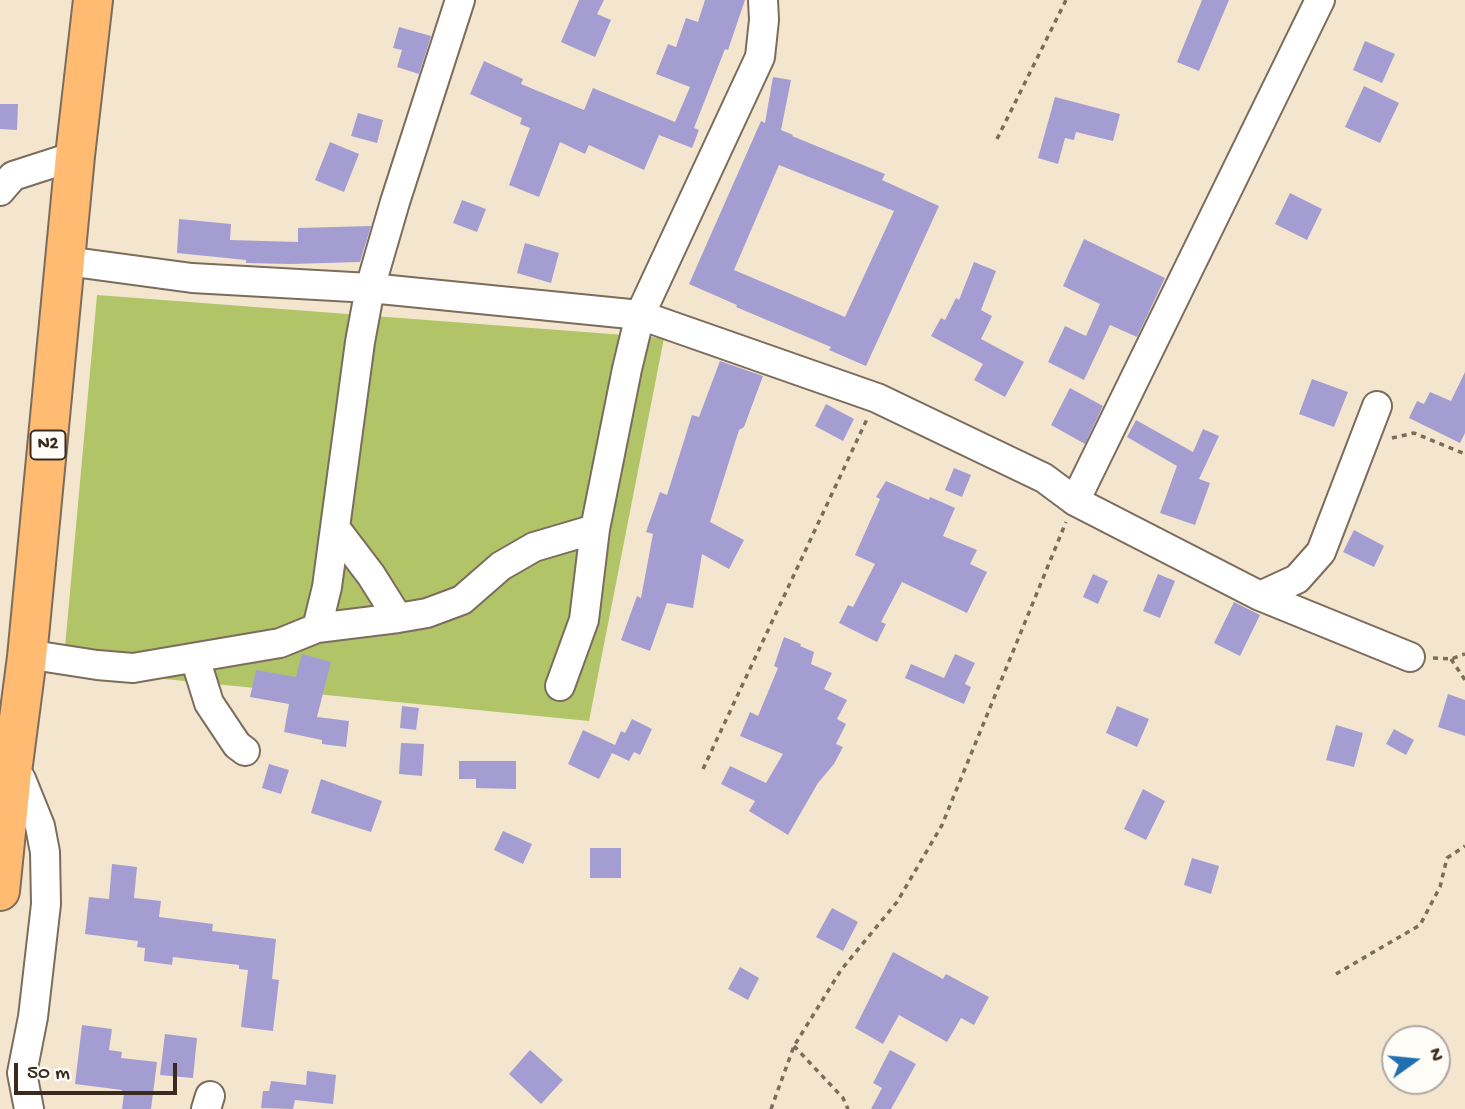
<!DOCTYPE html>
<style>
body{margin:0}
#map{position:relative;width:1465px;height:1109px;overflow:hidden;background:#f4e6ce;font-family:"Gochi Hand",sans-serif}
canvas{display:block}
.north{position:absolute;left:1381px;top:1025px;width:70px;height:70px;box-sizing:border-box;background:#fdfcf7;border:2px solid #afa8a0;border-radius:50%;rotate:75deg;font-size:19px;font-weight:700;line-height:28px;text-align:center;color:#3b2a1e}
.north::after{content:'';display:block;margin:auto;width:24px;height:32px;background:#1f6fb2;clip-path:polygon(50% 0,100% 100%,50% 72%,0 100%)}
.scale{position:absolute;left:14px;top:1063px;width:163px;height:32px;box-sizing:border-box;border:4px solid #3b2a1e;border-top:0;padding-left:9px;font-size:21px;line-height:24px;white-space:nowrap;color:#3b2a1e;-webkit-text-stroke:5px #fdfcf7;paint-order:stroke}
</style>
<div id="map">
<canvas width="1465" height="1109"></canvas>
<div class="north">N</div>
<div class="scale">50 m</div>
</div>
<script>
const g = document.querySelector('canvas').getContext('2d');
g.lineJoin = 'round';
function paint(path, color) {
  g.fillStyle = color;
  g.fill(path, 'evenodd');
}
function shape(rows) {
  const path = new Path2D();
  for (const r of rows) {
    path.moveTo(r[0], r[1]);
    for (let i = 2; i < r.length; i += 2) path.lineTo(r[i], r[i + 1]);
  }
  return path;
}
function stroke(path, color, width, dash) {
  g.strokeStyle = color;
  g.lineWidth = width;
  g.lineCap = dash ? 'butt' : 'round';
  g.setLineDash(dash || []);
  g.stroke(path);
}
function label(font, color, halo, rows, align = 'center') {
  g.font = font + ' "Gochi Hand",sans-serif';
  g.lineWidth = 5;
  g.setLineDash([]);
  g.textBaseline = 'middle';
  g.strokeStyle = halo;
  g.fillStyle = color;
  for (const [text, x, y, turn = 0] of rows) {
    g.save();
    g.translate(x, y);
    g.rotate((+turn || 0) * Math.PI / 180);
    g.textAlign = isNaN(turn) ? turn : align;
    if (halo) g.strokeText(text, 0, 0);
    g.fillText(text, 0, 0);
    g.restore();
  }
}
const green = shape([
 [97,295,664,338,589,721,63,669]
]);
const building = shape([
 [579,0,604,0,597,14,611,20,595,57,561,42],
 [705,0,745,0,728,50,725,49,694,128,699,130,692,148,659,135,644,170,589,145,585,154,560,142,539,197,509,185,530,128,520,124,522,118,470,94,484,61,523,79,521,84,584,110,593,88,675,122,690,87,656,74,668,44,676,47,686,18,698,22],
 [1202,0,1229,0,1199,71,1177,62],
 [399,27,431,36,419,74,397,67,402,50,393,48],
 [1365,41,1395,54,1382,83,1353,70],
 [773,77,791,80,781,130,793,135,792,136,885,174,882,180,939,206,866,366,829,350,831,347,736,307,737,305,689,284,761,121,765,123],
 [779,165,894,211,845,317,734,270],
 [1364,86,1399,103,1380,143,1345,127],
 [1055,97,1120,114,1113,141,1076,132,1074,140,1065,138,1058,164,1038,158],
 [0,104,18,104,17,130,0,129],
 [358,113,383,120,377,143,351,136],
 [330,142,359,154,344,192,315,180],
 [1290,193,1322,209,1307,240,1275,224],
 [462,200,486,209,477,232,453,223],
 [179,219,231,224,230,240,298,242,298,228,371,226,360,262,291,264,246,263,246,260,177,253],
 [1084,239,1165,278,1137,337,1110,325,1084,380,1048,362,1065,326,1086,336,1100,304,1063,286],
 [525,243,559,253,551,283,517,273],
 [974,262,996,271,981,310,992,316,981,339,1024,362,1005,397,974,380,983,364,931,336,941,318,945,320,956,298,959,300],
 [720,361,763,376,744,427,739,430,710,522,744,540,729,569,702,554,693,608,667,603,650,651,621,640,637,596,641,598,653,534,646,532,660,492,667,495,692,415,699,417],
 [1465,372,1465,433,1460,443,1409,418,1417,401,1424,404,1430,392,1451,401],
 [1312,379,1348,392,1334,427,1299,414],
 [1070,388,1103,406,1085,444,1051,425],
 [826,404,854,419,843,441,815,426],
 [1136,420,1193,452,1203,429,1219,436,1199,479,1210,483,1195,525,1160,513,1177,466,1127,437],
 [954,468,971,475,962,497,945,490],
 [886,481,929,500,930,497,955,508,943,536,977,550,970,564,987,572,967,613,902,582,881,622,886,624,877,642,839,623,848,605,853,607,875,564,855,555,880,499,876,497],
 [1354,530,1384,546,1374,567,1343,552],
 [1093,574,1108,581,1098,604,1083,597],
 [1158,574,1175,581,1160,618,1143,611],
 [1234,602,1260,615,1240,656,1214,643],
 [784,637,801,644,800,646,814,652,811,664,832,673,824,689,847,700,837,719,846,724,836,744,843,747,834,764,818,783,788,835,749,811,755,801,721,784,730,766,766,783,783,754,740,736,750,712,758,716,778,668,774,666],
 [302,654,331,662,317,717,349,721,346,747,322,744,322,740,284,732,289,704,250,697,256,670,296,677],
 [955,654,975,663,965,684,971,687,964,704,905,678,911,664,944,678],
 [1448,694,1465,700,1465,736,1438,727],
 [402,706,419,708,416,730,400,728],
 [1117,706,1149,719,1137,747,1106,733],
 [632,719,652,729,640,755,634,752,629,761,612,753,599,779,568,764,583,730,615,745,621,731,625,733],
 [1336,725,1363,733,1354,767,1326,760],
 [1394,729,1414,740,1406,755,1386,744],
 [401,743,424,744,422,776,399,774],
 [459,761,516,761,516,789,476,788,476,779,459,779],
 [269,764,289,770,281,794,262,788],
 [321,779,382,801,371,832,311,813],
 [1143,789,1165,801,1146,840,1124,829],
 [503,831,532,844,523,864,494,850],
 [590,848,621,848,621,878,590,878],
 [1192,858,1219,866,1211,894,1184,885],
 [112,864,137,867,134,898,161,901,159,917,213,924,212,931,276,939,272,979,279,980,273,1031,241,1027,248,970,239,969,239,965,173,957,172,965,144,961,145,948,137,947,138,941,85,934,89,897,109,899],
 [832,908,858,922,843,951,816,937],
 [893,952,943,979,946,974,989,997,974,1025,961,1018,947,1042,899,1015,883,1044,855,1028],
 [740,967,759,978,748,1000,728,989],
 [82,1025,112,1029,109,1050,122,1052,121,1058,157,1062,151,1109,122,1109,124,1094,121,1094,122,1090,75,1084],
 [165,1034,197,1038,193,1078,160,1075],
 [530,1050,563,1080,541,1104,509,1074],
 [890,1050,916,1064,891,1109,871,1109,882,1088,873,1083],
 [307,1071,336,1075,333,1104,295,1100,293,1109,261,1108,263,1091,269,1091,271,1081,306,1085]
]);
const path = shape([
 [997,139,1066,0],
 [1392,438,1414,433,1465,454],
 [1433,658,1451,659,1465,654],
 [1451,659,1465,680],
 [703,769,867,419],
 [1336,974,1420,925,1440,887,1447,858,1465,846],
 [794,1046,843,1098,848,1109],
 [771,1109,794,1046,841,970,897,902,942,825,1066,522]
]);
const minor = shape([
 [0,191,13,176,75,156],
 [66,261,192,278,370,288,640,315,877,398,1044,478,1075,501,1260,596,1410,657],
 [1075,501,1320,0],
 [336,529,371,575,398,618],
 [1260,596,1297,579,1321,552,1377,406],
 [317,628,327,587,360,342,370,288,395,202,460,0],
 [27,657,39,656,97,665,133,668,280,643,317,628,398,618,427,613,462,600,501,566,534,547,595,529],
 [195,658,209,703,237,745,245,751],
 [560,686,584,620,595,529,627,369,640,315,760,57,764,20,763,0],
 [12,772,21,779,40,826,45,852,46,904,33,1017,22,1073,29,1109],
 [206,1109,210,1096]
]);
const highway = shape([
 [0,891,12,772,27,657,75,156,93,0]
]);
const shields = [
 [48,445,35]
];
const shieldNames = [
 ["N2",48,445]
];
paint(green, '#b1c468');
paint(building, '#a49dd2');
stroke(minor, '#7c6c5c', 32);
stroke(highway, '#7c6c5c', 42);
stroke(path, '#7c6c5c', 3.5, [5, 5]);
stroke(minor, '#fff', 28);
stroke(highway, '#ffbb71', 38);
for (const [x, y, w] of shields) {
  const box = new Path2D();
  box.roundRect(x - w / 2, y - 14.5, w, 29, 5);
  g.fillStyle = '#fdfcf7';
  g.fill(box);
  stroke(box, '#3b2a1e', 2);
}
label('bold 18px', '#3b2a1e', null, shieldNames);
</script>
